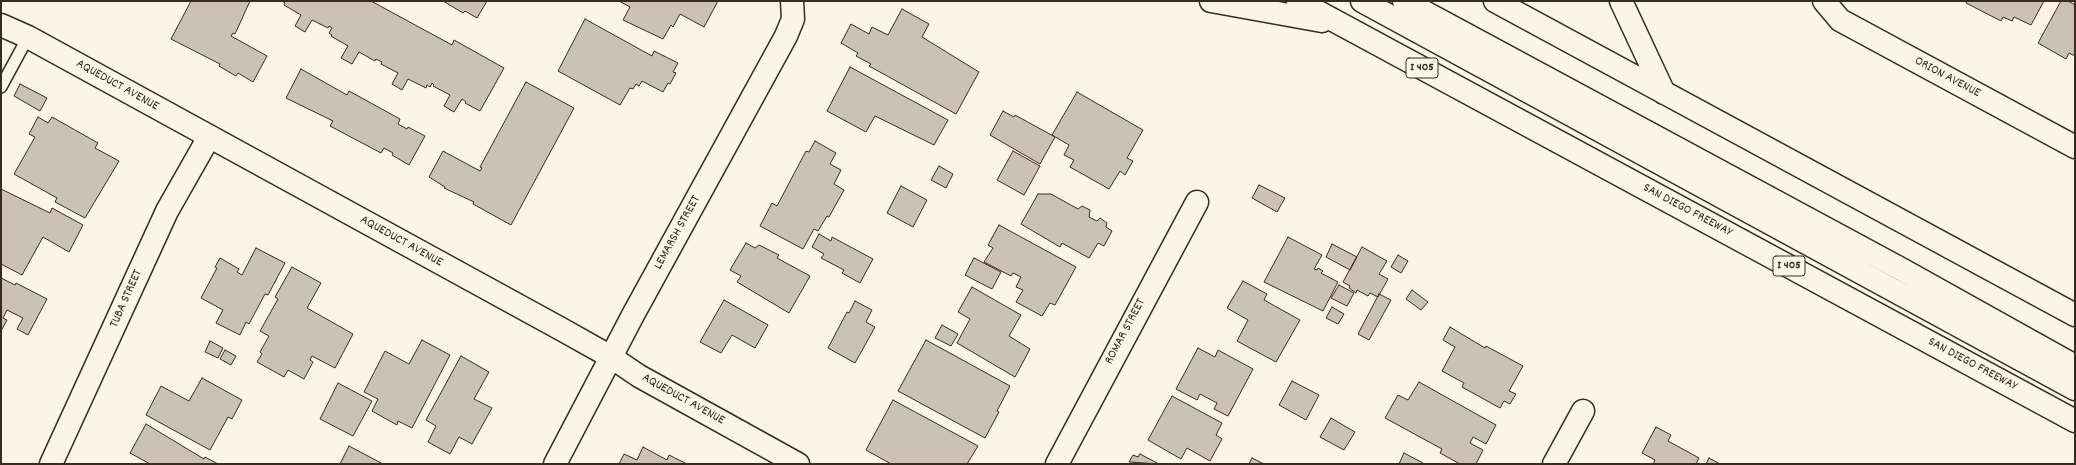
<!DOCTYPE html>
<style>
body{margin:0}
#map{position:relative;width:2076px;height:465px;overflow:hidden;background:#fcf5e5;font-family:Dekko,sans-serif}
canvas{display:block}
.frame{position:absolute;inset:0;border:2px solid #3b2a1e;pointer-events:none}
</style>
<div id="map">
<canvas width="2076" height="465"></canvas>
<div class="frame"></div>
</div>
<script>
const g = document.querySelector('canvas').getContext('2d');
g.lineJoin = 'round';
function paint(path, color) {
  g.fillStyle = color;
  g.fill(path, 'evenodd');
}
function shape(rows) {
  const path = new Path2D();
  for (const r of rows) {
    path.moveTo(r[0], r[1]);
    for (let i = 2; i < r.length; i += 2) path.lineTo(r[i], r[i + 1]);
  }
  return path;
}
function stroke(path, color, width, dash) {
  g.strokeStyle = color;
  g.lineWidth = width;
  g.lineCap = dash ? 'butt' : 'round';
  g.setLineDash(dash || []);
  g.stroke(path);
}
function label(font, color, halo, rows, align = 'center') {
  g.font = font + ' Dekko,sans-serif';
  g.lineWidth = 3;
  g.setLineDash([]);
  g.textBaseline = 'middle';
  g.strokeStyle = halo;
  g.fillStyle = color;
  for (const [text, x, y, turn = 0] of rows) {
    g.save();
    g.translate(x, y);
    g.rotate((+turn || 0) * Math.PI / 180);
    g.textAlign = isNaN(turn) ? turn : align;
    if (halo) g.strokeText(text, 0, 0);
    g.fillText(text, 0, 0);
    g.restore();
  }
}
const building = shape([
 [191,1,250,1,235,34,233,33,231,36,267,56,253,82,238,73,236,76,219,66,220,64,171,39,191,1],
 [282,1,371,1,452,45,454,40,504,68,480,111,465,103,466,102,462,99,454,112,444,106,450,95,433,86,434,85,432,83,430,87,427,85,426,88,408,79,402,90,392,84,398,73,381,64,382,62,376,59,375,61,359,52,352,64,341,58,348,46,331,36,332,35,329,33,332,28,329,26,328,28,312,20,305,32,295,26,301,15,284,5,285,3,282,1],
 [443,1,487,1,477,18,465,11,463,13,443,1],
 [619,1,718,1,704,27,680,14,673,27,671,25,663,39,623,20,630,7,619,1],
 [1967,1,2044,1,2031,25,2014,17,2012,21,2003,17,2001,21,1966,3,1967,1],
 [2061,1,2068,1,2075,5,2075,56,2069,53,2066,59,2038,43,2061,1],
 [902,9,929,24,922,37,979,72,956,114,869,66,871,64,856,56,858,53,841,43,851,24,869,34,872,27,888,35,902,9],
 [585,19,652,56,654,51,678,63,673,72,676,73,670,84,668,83,663,92,642,81,639,86,636,84,633,89,630,88,620,105,558,71,585,19],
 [850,67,948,120,934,145,875,116,866,132,827,111,850,67],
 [301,69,347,95,349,91,400,119,398,124,407,129,408,127,425,136,409,165,392,155,393,153,384,148,381,153,330,126,333,121,286,98,301,69],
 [526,82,574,108,511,225,473,204,474,202,444,188,445,187,429,177,443,151,480,171,482,168,480,167,526,82],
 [20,84,47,98,40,111,14,96,20,84],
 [1077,92,1143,130,1127,158,1133,161,1125,175,1120,171,1109,189,1070,167,1074,160,1064,155,1069,145,1052,135,1077,92],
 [1003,111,1014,117,1015,115,1055,137,1040,164,990,135,1003,111],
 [38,117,48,123,52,117,98,143,95,148,119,161,85,218,55,202,57,198,14,174,35,137,29,134,38,117],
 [815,141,836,153,830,164,841,170,834,184,844,190,829,217,827,216,818,231,814,229,803,249,760,226,772,203,777,206,806,151,809,152,815,141],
 [1013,151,1040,166,1024,195,997,180,1013,151],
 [939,166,953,174,946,188,931,180,939,166],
 [1259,185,1285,198,1277,212,1252,198,1259,185],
 [901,186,927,200,913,227,887,213,901,186],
 [1,189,50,213,52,208,83,225,69,252,43,237,22,275,1,264,1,189],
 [1038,194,1051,194,1078,209,1082,206,1090,210,1089,217,1097,221,1100,218,1107,223,1106,227,1112,231,1104,246,1098,243,1089,258,1062,243,1060,247,1021,224,1038,194],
 [999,225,1076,267,1055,305,1050,303,1042,316,1016,302,1023,290,1016,287,1021,277,1013,273,1011,276,984,262,993,248,988,245,999,225],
 [819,234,831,241,832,237,873,259,860,283,842,273,844,270,821,258,824,254,812,247,819,234],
 [1288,237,1322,255,1314,269,1317,270,1318,268,1323,271,1321,273,1338,282,1323,311,1264,282,1288,237],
 [746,243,755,248,759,245,779,255,777,258,810,276,789,313,737,282,741,276,730,270,746,243],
 [1332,244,1357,257,1350,270,1326,257,1332,244],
 [1362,247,1387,261,1379,274,1388,279,1378,297,1370,293,1368,296,1357,290,1356,293,1349,288,1350,286,1343,282,1362,247],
 [256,248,285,263,268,295,265,294,249,324,246,322,240,335,216,323,223,310,201,298,217,268,215,267,220,258,239,269,237,272,242,275,256,248],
 [1398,255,1408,261,1401,273,1391,267,1398,255],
 [974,258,1001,272,992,289,965,275,974,258],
 [292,267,321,283,307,308,353,334,335,368,312,356,310,360,313,362,304,379,288,370,284,377,257,362,262,354,260,352,269,336,260,331,278,299,275,297,292,267],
 [1,278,15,285,16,283,47,299,28,335,17,329,23,318,7,310,3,318,7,320,1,331,1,278],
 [1243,281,1267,294,1264,300,1300,320,1276,362,1237,341,1248,320,1227,308,1243,281],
 [1339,285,1354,293,1347,306,1331,298,1339,285],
 [972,287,1021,315,1009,336,1030,349,1015,377,957,343,970,319,958,312,972,287],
 [1412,290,1428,302,1421,310,1406,299,1412,290],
 [1379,294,1391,300,1369,340,1358,334,1379,294],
 [724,300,768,325,755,348,732,335,721,353,700,342,724,300],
 [855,301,872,310,866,322,875,327,855,363,828,348,847,312,849,313,855,301],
 [1332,307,1344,314,1338,324,1326,318,1332,307],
 [942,325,958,334,951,346,935,338,942,325],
 [1450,327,1485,348,1486,346,1523,366,1509,391,1516,394,1510,404,1504,401,1500,408,1462,387,1464,383,1442,371,1455,347,1443,340,1450,327],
 [422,340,450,355,412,428,398,421,397,425,372,411,378,399,364,392,385,351,409,364,422,340],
 [926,340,1010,386,997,411,999,412,985,438,898,391,926,340],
 [210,341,223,348,218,358,205,352,210,341],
 [1198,348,1215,357,1218,350,1253,369,1228,416,1214,409,1217,403,1200,394,1197,400,1176,389,1198,348],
 [225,350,236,356,231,365,220,359,225,350],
 [461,356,489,372,474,399,492,408,472,444,459,437,450,454,428,442,436,426,426,420,461,356],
 [202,378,242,400,232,419,228,417,210,450,146,415,161,386,189,401,202,378],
 [1292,381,1319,395,1306,420,1279,405,1292,381],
 [1419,382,1496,425,1486,444,1473,437,1470,443,1483,450,1476,464,1460,464,1440,453,1442,449,1385,418,1398,395,1408,400,1419,382],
 [338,383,372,401,353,436,320,419,338,383],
 [1172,396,1222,423,1216,435,1222,439,1210,461,1187,448,1181,459,1148,440,1172,396],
 [893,400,978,446,967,464,891,464,866,450,893,400],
 [1331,418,1355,432,1344,450,1320,437,1331,418],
 [146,424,204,459,205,457,218,464,150,464,130,453,146,424],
 [1656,427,1671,435,1668,441,1699,458,1696,464,1653,464,1655,460,1642,453,1656,427],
 [349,446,383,464,340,464,349,446],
 [643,447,667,460,669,455,687,464,619,464,624,454,637,460,643,447],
 [1404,453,1423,463,1423,464,1399,464,1404,453],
 [1140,454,1159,464,1129,462,1133,455,1138,457,1140,454],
 [1252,458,1264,464,1249,464,1252,458],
 [1709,458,1720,464,1706,464,1709,458]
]);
const lane = shape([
 [1,87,28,37]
]);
const street = shape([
 [1824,1,1840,20,2075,147],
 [1,25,28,37,561,329,611,357,639,376,798,464],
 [51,464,167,211,209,137],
 [555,464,633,315,786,36,793,19,792,1],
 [1057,464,1197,202],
 [1554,464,1583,411]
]);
const highway = shape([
 [1211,1,1322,21],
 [1298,1,2075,421],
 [1362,1,2075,389],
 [1404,1,1901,269,2075,366],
 [1495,1,2075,315],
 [1621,1,1664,93]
]);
const shields = [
 [1422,68,32],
 [1789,266,32]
];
const shieldNames = [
 ["I 405",1422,68],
 ["I 405",1789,266]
];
const streetNames = [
 ["ORION AVENUE",1947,78,28],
 ["AQUEDUCT AVENUE",117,86,29],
 ["SAN DIEGO FREEWAY",1687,211,28],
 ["LEMARSH STREET",678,233,-61],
 ["AQUEDUCT AVENUE",401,242,29],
 ["TUBA STREET",127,299,-66],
 ["ROMAR STREET",1126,332,-62],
 ["SAN DIEGO FREEWAY",1972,365,28],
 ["AQUEDUCT AVENUE",683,400,29]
];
paint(building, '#ccc2b3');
stroke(building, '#3b2a1e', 1);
stroke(lane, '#3b2a1e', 14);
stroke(street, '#3b2a1e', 25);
stroke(highway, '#3b2a1e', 25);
stroke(lane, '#fcf5e5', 11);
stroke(street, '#fcf5e5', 22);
stroke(highway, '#fcf5e5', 22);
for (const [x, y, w] of shields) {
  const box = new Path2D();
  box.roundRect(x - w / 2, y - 10, w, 20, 3);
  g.fillStyle = '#fcf5e5';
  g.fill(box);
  stroke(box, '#3b2a1e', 1);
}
label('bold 12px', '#3b2a1e', null, shieldNames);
label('13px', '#3b2a1e', '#fcf5e5', streetNames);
</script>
